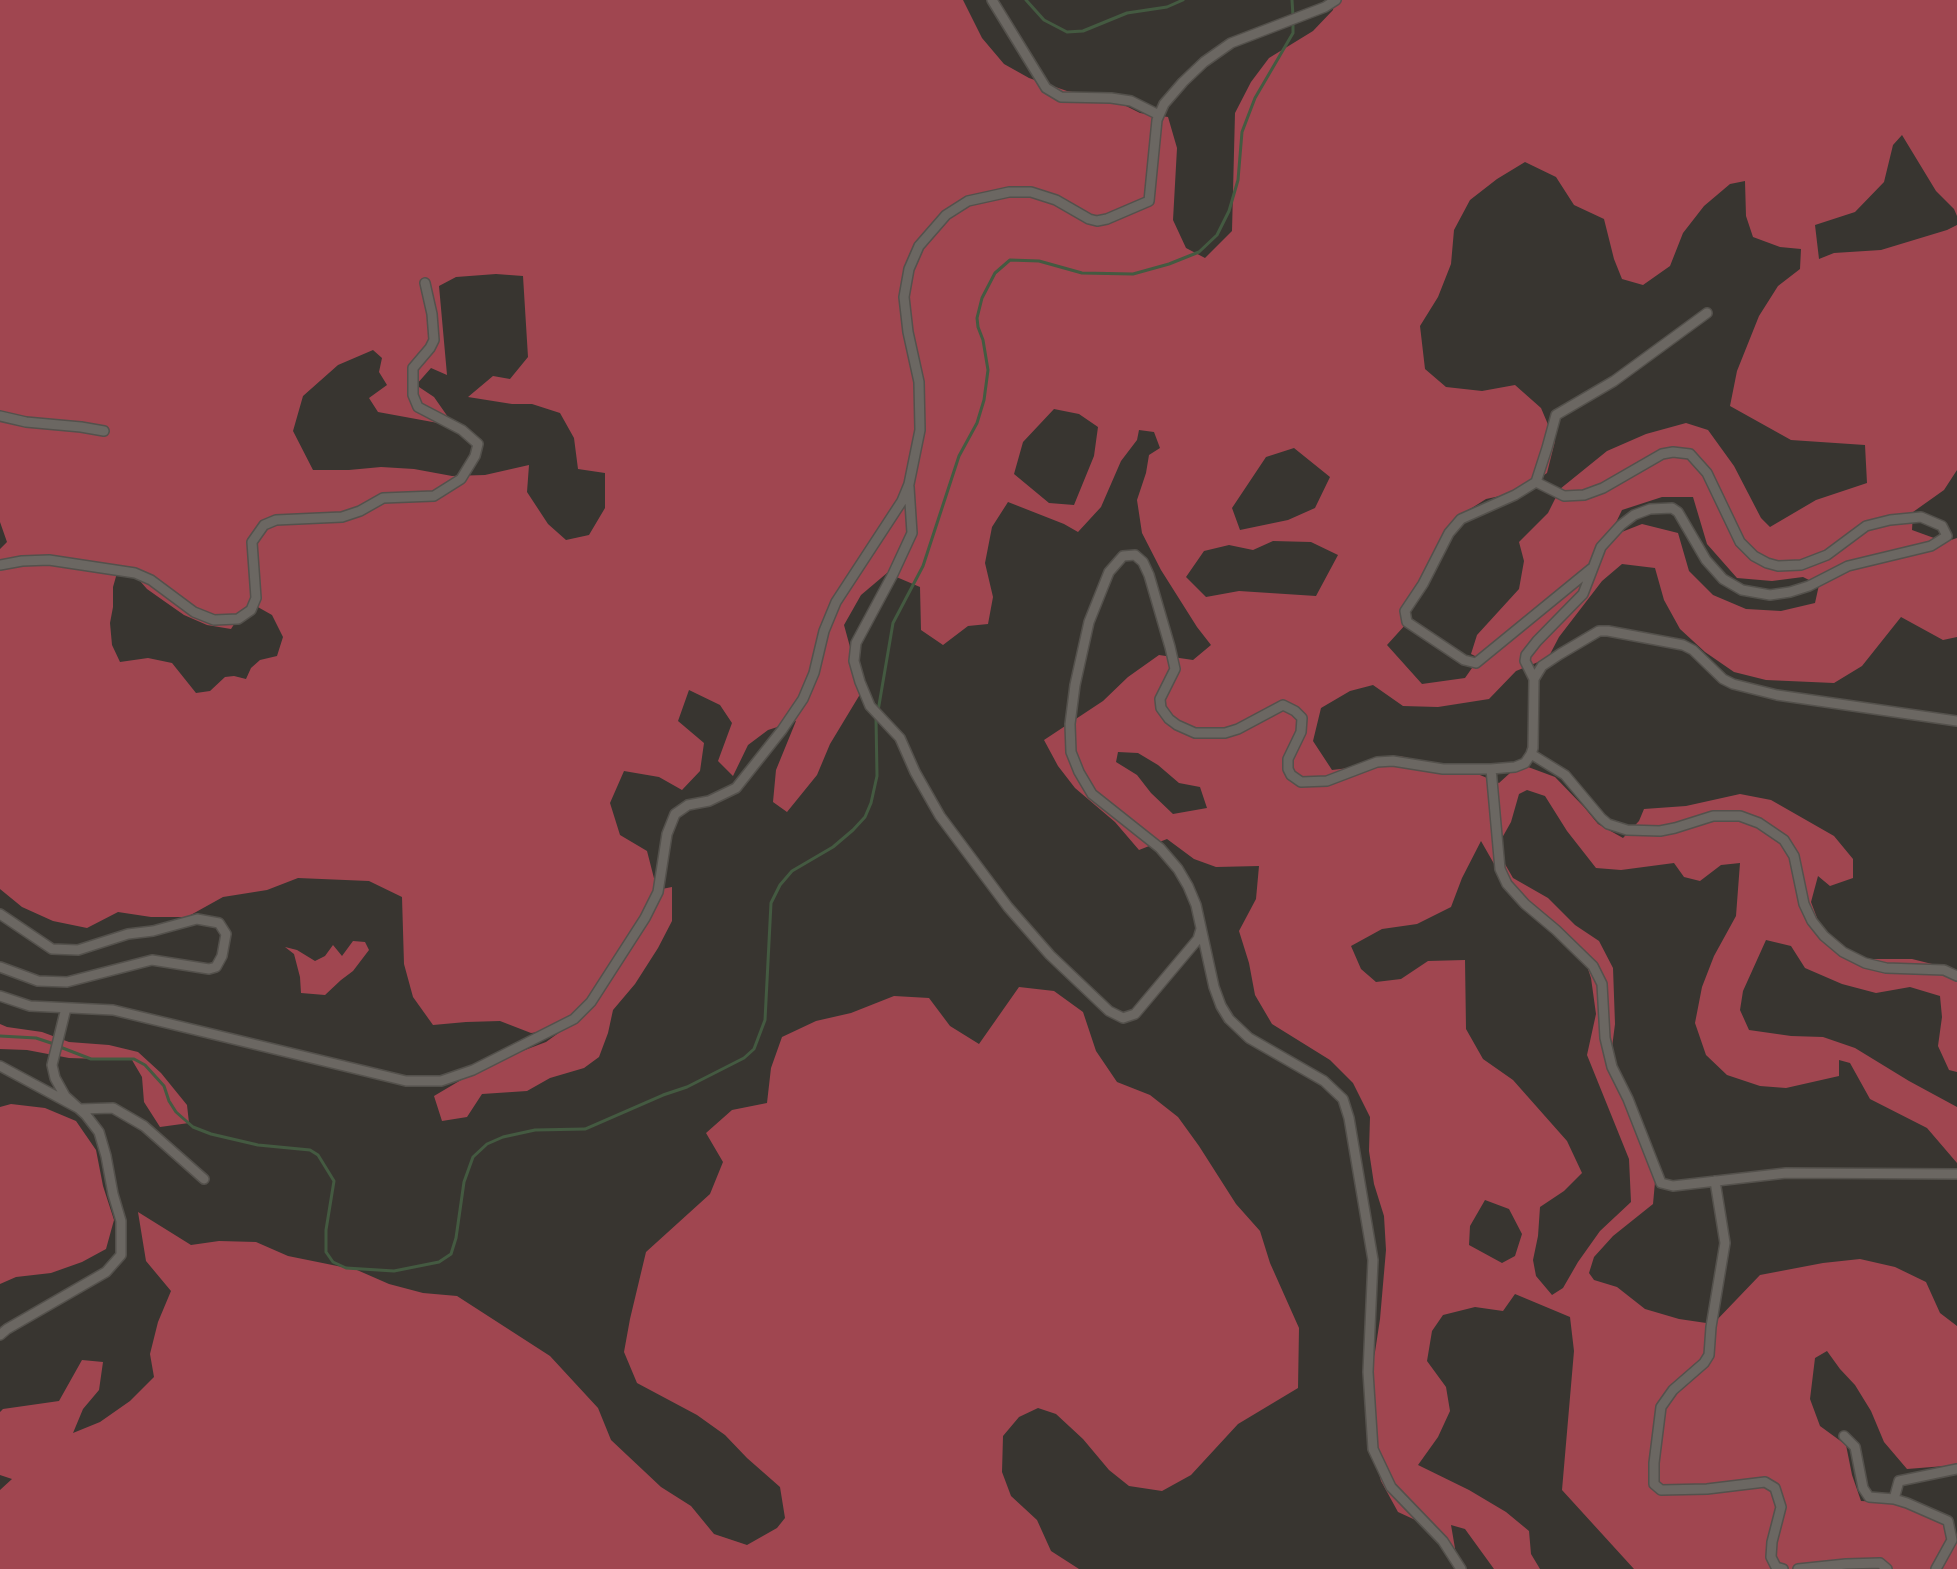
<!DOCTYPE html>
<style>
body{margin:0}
canvas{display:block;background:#383530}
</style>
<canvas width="1957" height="1569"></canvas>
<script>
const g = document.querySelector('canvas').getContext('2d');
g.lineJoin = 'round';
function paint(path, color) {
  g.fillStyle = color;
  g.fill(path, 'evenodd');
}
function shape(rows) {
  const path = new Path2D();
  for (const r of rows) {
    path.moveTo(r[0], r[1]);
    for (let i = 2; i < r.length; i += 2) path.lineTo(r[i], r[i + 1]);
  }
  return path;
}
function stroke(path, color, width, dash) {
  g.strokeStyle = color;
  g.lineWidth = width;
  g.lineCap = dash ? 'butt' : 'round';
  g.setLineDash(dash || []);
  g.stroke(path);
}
const forest = shape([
 [0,0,963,0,982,38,1004,64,1029,78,1067,91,1112,99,1140,113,1168,117,1177,148,1173,220,1186,248,1205,258,1232,231,1235,113,1251,82,1269,58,1313,31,1333,10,1334,0,1957,0,1957,216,1954,209,1936,191,1902,135,1893,145,1884,182,1855,212,1815,225,1819,259,1834,253,1881,250,1947,230,1957,225,1957,470,1944,490,1913,512,1912,530,1945,542,1957,538,1957,637,1943,640,1901,617,1862,666,1834,683,1766,680,1734,672,1705,652,1680,629,1664,600,1655,568,1622,564,1602,581,1559,637,1548,658,1516,671,1489,699,1438,707,1403,706,1373,685,1350,691,1321,708,1313,741,1332,770,1366,766,1399,756,1468,770,1499,783,1520,764,1555,777,1584,807,1598,824,1623,838,1639,821,1644,809,1686,806,1740,794,1771,800,1834,836,1853,859,1853,878,1830,886,1818,876,1811,902,1820,926,1853,959,1912,959,1944,967,1957,978,1957,1072,1949,1070,1938,1046,1942,1017,1940,996,1910,987,1876,993,1842,984,1805,968,1791,946,1766,940,1743,991,1740,1010,1749,1030,1791,1036,1823,1037,1855,1048,1909,1081,1957,1107,1957,1163,1927,1128,1870,1099,1850,1063,1839,1060,1839,1076,1786,1088,1760,1086,1727,1075,1706,1055,1695,1023,1702,987,1714,956,1736,916,1740,863,1721,865,1700,881,1684,877,1674,863,1621,870,1596,868,1567,831,1545,796,1527,790,1519,794,1511,822,1502,838,1498,852,1513,878,1548,898,1575,925,1599,941,1613,968,1615,1024,1610,1063,1639,1132,1655,1182,1653,1204,1613,1236,1594,1257,1589,1273,1594,1280,1617,1287,1645,1309,1679,1319,1713,1324,1760,1275,1823,1263,1860,1259,1895,1267,1926,1282,1940,1313,1957,1326,1957,1465,1907,1469,1884,1442,1871,1411,1855,1385,1840,1369,1827,1351,1815,1358,1810,1399,1820,1426,1846,1445,1852,1475,1861,1501,1883,1502,1906,1506,1948,1521,1957,1535,1957,1569,1634,1569,1562,1490,1574,1351,1570,1317,1515,1294,1503,1311,1475,1307,1443,1315,1432,1331,1427,1361,1446,1387,1450,1411,1438,1437,1418,1465,1469,1490,1506,1512,1529,1531,1531,1554,1540,1569,1494,1569,1465,1529,1451,1525,1457,1560,1435,1529,1398,1512,1381,1481,1372,1446,1367,1385,1375,1352,1380,1319,1386,1250,1384,1216,1374,1184,1369,1151,1370,1117,1353,1083,1330,1060,1272,1024,1255,995,1249,963,1239,931,1256,899,1259,866,1216,867,1194,859,1167,839,1139,850,1115,822,1075,788,1058,766,1044,740,1103,701,1128,677,1159,655,1193,660,1211,645,1197,627,1161,570,1142,533,1137,500,1146,473,1149,455,1160,448,1154,432,1139,430,1137,440,1121,461,1101,507,1078,532,1064,524,1008,502,992,527,985,563,993,597,988,624,968,626,943,645,921,630,920,587,887,573,861,595,844,625,862,691,830,744,817,775,787,812,773,802,776,770,796,721,768,730,748,745,733,776,718,761,732,723,720,705,689,690,678,721,704,743,700,771,682,790,659,777,624,771,610,803,620,835,647,851,657,890,672,887,672,921,658,948,635,984,613,1010,608,1033,599,1057,584,1068,550,1078,527,1091,482,1094,467,1117,442,1121,434,1096,488,1064,546,1042,564,1029,531,1033,500,1021,466,1022,433,1025,413,997,404,964,402,897,369,881,298,878,267,890,223,897,187,917,151,917,118,912,87,928,53,921,22,907,0,889,0,549,7,542,0,522],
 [1525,162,1556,177,1574,205,1604,219,1614,259,1622,279,1643,285,1670,266,1683,233,1704,206,1730,184,1745,181,1746,216,1753,237,1780,247,1801,249,1800,269,1778,286,1759,316,1737,371,1730,406,1791,440,1865,445,1867,483,1816,500,1770,527,1761,518,1734,466,1708,430,1686,423,1646,434,1607,451,1560,489,1548,513,1519,542,1524,561,1519,589,1477,635,1471,654,1479,658,1465,678,1422,684,1387,645,1406,624,1413,599,1456,518,1486,499,1519,492,1547,473,1555,441,1541,408,1515,385,1482,391,1446,387,1425,369,1420,326,1438,297,1451,264,1454,230,1470,200,1497,179],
 [496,274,523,276,528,357,510,379,493,376,468,397,512,404,532,404,560,413,574,438,578,469,605,473,605,508,589,535,566,540,548,524,527,492,529,465,485,475,452,476,414,469,381,467,349,470,313,470,293,431,303,396,338,365,373,350,382,358,379,372,387,385,369,398,378,412,438,423,448,417,434,397,416,385,431,368,447,375,439,286,456,277],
 [1054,409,1079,414,1098,427,1094,456,1074,505,1049,503,1014,474,1023,442],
 [1294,448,1330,477,1315,508,1288,520,1240,530,1232,508,1266,457],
 [1662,497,1693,497,1707,544,1737,578,1772,581,1803,577,1819,585,1815,603,1781,611,1746,609,1713,595,1689,571,1678,533,1642,524,1609,537,1622,510],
 [1273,541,1311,542,1338,555,1316,596,1239,591,1206,597,1186,577,1204,551,1229,545,1253,550],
 [117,573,133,573,147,589,164,601,184,615,207,625,231,629,240,615,256,606,272,615,283,637,277,656,260,660,251,668,246,679,234,676,225,677,210,691,196,693,172,663,148,658,120,662,112,645,110,623,113,607,113,587],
 [1118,752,1138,753,1158,765,1179,783,1200,787,1207,808,1173,814,1151,793,1137,775,1116,762],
 [1481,841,1505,883,1581,948,1591,978,1596,1014,1587,1055,1629,1159,1631,1202,1600,1231,1578,1262,1563,1288,1552,1295,1536,1276,1533,1260,1538,1236,1540,1207,1564,1191,1582,1173,1567,1141,1513,1080,1483,1059,1466,1029,1465,960,1428,961,1401,979,1376,982,1361,969,1351,946,1382,929,1417,924,1451,907,1462,878],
 [1485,1200,1509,1209,1522,1234,1515,1256,1502,1263,1469,1245,1470,1226],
 [353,941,365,942,369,950,353,971,341,980,325,995,301,993,300,977,294,954,285,947,297,950,315,961,325,956,333,945,342,956],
 [1019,987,1054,991,1083,1012,1096,1051,1117,1082,1150,1095,1178,1117,1199,1146,1236,1204,1260,1231,1270,1263,1299,1328,1298,1388,1238,1424,1191,1475,1162,1491,1129,1486,1109,1470,1083,1439,1056,1414,1038,1408,1019,1417,1003,1436,1002,1472,1011,1496,1037,1520,1051,1551,1079,1569,0,1569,0,1490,12,1479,0,1475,0,1412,3,1409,59,1401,82,1360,103,1362,99,1390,83,1409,73,1433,100,1422,130,1401,154,1377,150,1354,158,1322,171,1291,146,1261,138,1212,191,1245,219,1241,256,1242,288,1256,357,1270,389,1284,423,1293,457,1296,550,1356,598,1408,611,1440,661,1487,691,1506,714,1534,747,1545,777,1528,785,1518,780,1487,747,1458,725,1435,697,1415,637,1383,624,1352,630,1319,646,1252,710,1194,723,1162,706,1133,732,1110,767,1103,771,1068,782,1037,816,1021,851,1013,894,996,929,998,950,1026,979,1044],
 [0,1024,7,1027,42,1032,69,1042,109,1045,138,1052,161,1073,187,1105,189,1123,160,1127,144,1102,142,1077,132,1060,69,1058,27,1050,0,1049],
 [11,1104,45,1108,76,1121,96,1150,103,1186,114,1220,106,1249,82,1262,51,1273,16,1277,0,1284,0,1107]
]);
const stream = shape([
 [1026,0,1044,20,1067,32,1083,31,1127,13,1167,7,1183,0],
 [1292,0,1293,16],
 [878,711,893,623,923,566,959,456,977,423,984,400,988,370,983,340,978,327,977,318,982,298,995,273,1010,260,1039,261,1082,273,1133,274,1169,264,1199,252,1217,235,1229,211,1238,180,1242,132,1255,98,1293,33,1293,23],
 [0,1036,36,1038,54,1044],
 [60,1047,91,1059,134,1059,145,1065,164,1086,169,1101,176,1112,193,1127,211,1134,258,1145,310,1150,318,1155,334,1181,326,1230,326,1252,333,1262,346,1268,394,1271,439,1262,451,1254,456,1238,464,1182,473,1157,487,1144,503,1137,535,1130,585,1129,663,1095,687,1087,744,1058,754,1049,765,1020,771,903,780,885,792,871,833,847,853,830,865,817,871,803,877,776,876,718]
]);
const street = shape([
 [992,0,1046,88,1061,97,1111,98,1131,101,1159,115],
 [0,416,26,422,81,427,104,431],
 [909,487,912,533,893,574,856,643,854,661,860,682,870,706,900,738,915,772,940,816,1008,907,1050,955,1109,1011,1123,1018,1135,1014,1198,939,1201,929],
 [0,565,22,561,49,560,135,573,151,580,194,612,214,620,238,619,251,610,256,598,252,542,264,525,276,520,342,517,360,511,383,498,434,496,461,479,475,456,478,444,462,430,418,407,413,395,413,368,430,348,434,340,432,314,425,283],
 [1591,569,1476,663,1464,660,1407,622,1405,611,1423,584,1449,533,1461,519,1515,495,1536,482,1547,448,1556,415,1614,381,1707,313],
 [1534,679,1542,666,1560,654,1599,631,1608,631,1683,645,1693,650,1723,679,1733,684,1777,695,1957,721],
 [1531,754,1565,775,1601,818,1608,824,1627,830,1660,831,1675,828,1713,816,1740,816,1759,823,1784,840,1794,856,1804,904,1812,921,1824,936,1843,952,1865,963,1886,968,1944,970,1957,976],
 [1491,769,1500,869,1507,884,1525,904,1556,930,1593,966,1602,984,1605,1038,1612,1067,1628,1099,1661,1183,1673,1186,1786,1173,1957,1174],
 [0,914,52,949,78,950,128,934,153,931,197,919,219,923,226,934,222,956,216,967,209,969,152,960,67,982,38,981,0,967],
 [0,996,30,1006,113,1010,406,1081,441,1081,473,1070,574,1019,591,1002,645,918,658,892,667,834,675,814,688,805,709,801,736,788,782,730,803,699,814,673,824,631,836,602,902,501,909,484,920,430,919,382,908,332,904,297,909,269,919,246,946,215,968,201,1009,192,1031,192,1056,200,1089,219,1097,221,1107,219,1149,201,1157,120,1164,104,1183,82,1204,62,1231,43,1325,7,1336,0],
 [0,1066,80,1109,113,1108,144,1126,204,1179],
 [1715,1181,1725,1243,1711,1327,1709,1355,1704,1363,1673,1390,1661,1407,1654,1463,1654,1484,1661,1490,1707,1489,1765,1482,1775,1488,1781,1507,1772,1542,1771,1557,1776,1567,1783,1569],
 [0,1335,7,1329,106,1272,121,1255,121,1221,113,1194,106,1156,99,1132,86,1115,65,1096,55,1078,52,1065,66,1008],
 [1844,1436,1855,1447,1863,1488,1869,1497,1894,1499],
 [1461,1569,1443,1541,1391,1487,1373,1449,1368,1372,1373,1260,1349,1118,1343,1099,1324,1081,1249,1038,1229,1019,1221,1006,1214,987,1196,905,1188,886,1178,869,1160,848,1092,794,1079,772,1071,752,1070,724,1075,685,1089,622,1109,572,1123,556,1135,555,1143,562,1149,575,1170,647,1175,669,1160,699,1161,708,1169,719,1177,725,1195,733,1225,733,1238,729,1283,705,1295,711,1302,718,1301,732,1288,759,1288,769,1291,775,1301,782,1327,781,1377,762,1393,761,1443,769,1491,769,1515,767,1525,763,1531,754,1533,748,1534,679,1525,661,1526,655,1537,641,1583,594,1601,547,1621,525,1634,515,1650,509,1672,508,1678,512,1706,560,1723,579,1742,590,1770,595,1790,592,1809,586,1848,566,1931,546,1947,536,1942,526,1921,517,1890,520,1866,526,1827,555,1801,565,1778,566,1767,563,1754,556,1740,542,1707,473,1690,454,1673,452,1662,454,1603,488,1584,495,1564,496,1536,482],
 [1798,1569,1846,1564,1880,1563,1887,1569],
 [1936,1569,1952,1540,1948,1521,1907,1503,1894,1499,1899,1481,1957,1469]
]);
paint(forest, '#a04650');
stroke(stream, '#445a41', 3);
stroke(street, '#54514c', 12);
stroke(street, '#6b6762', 9);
</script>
